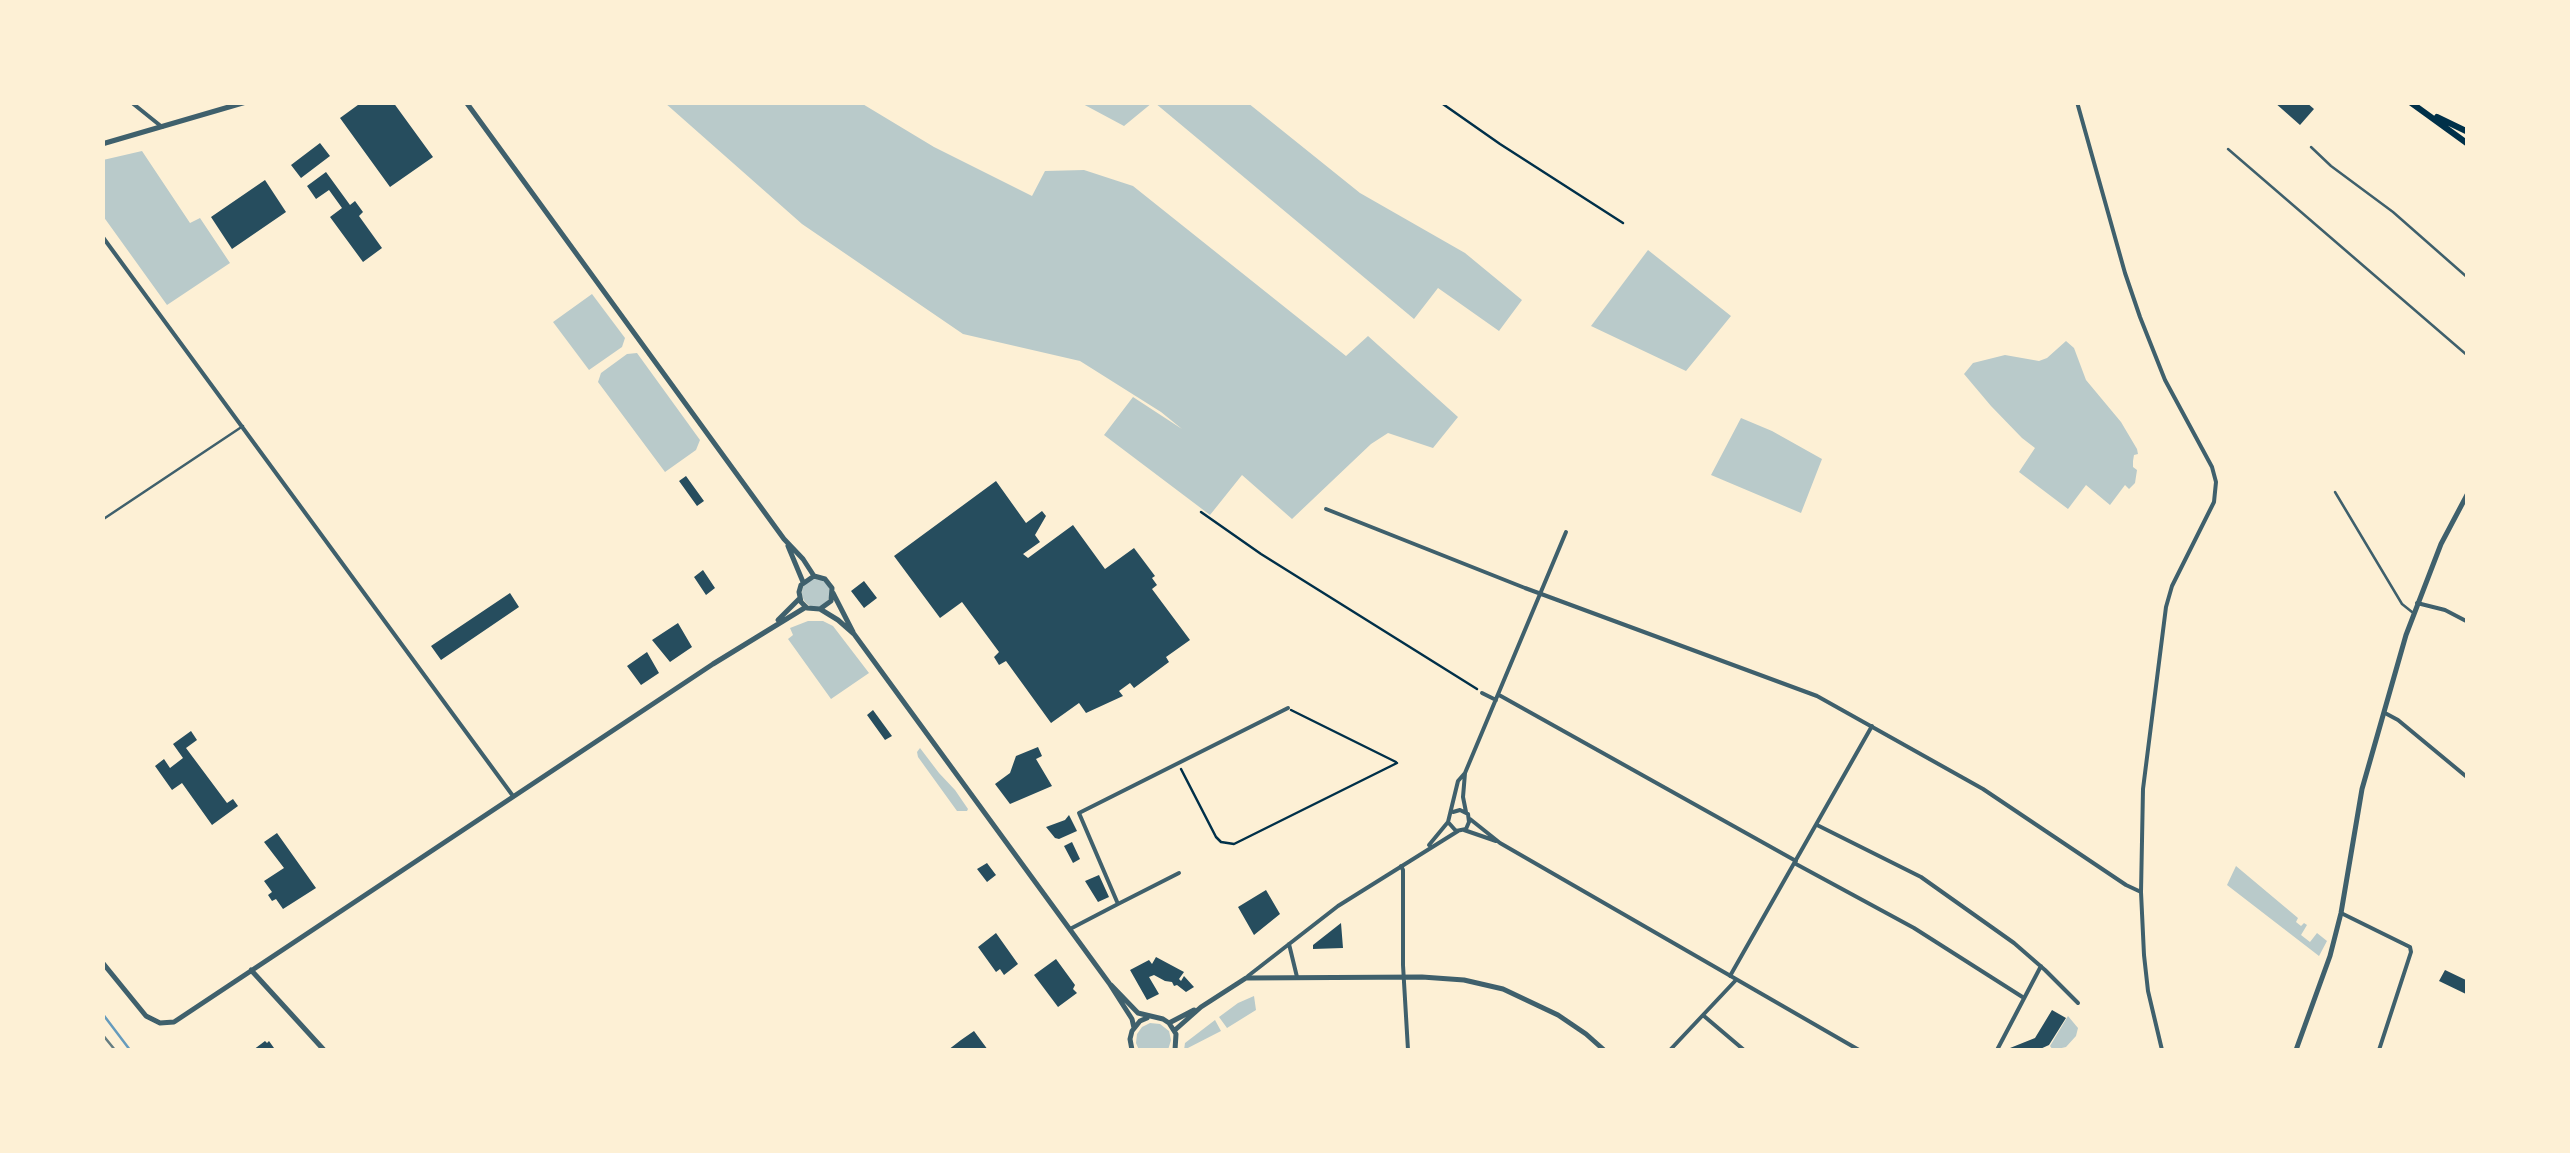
<!DOCTYPE html>
<style>
body{margin:0}
#map{position:relative;width:2570px;height:1153px;overflow:hidden;background:#fdf0d5;font-family:"DejaVu Sans",sans-serif}
canvas{display:block}
.frame{position:absolute;inset:0;border:105px solid #fdf0d5;pointer-events:none}
</style>
<div id="map">
<canvas width="2570" height="1153"></canvas>
<div class="frame"></div>
</div>
<script>
const g = document.querySelector('canvas').getContext('2d');
g.lineJoin = 'round';
function paint(path, color) {
  g.fillStyle = color;
  g.fill(path, 'evenodd');
}
function shape(rows) {
  const path = new Path2D();
  for (const r of rows) {
    if (r.length === 3) {
      path.moveTo(r[0] + r[2], r[1]);
      path.arc(r[0], r[1], r[2], 0, 2 * Math.PI);
      continue;
    }
    path.moveTo(r[0], r[1]);
    for (let i = 2; i < r.length; i += 2) path.lineTo(r[i], r[i + 1]);
  }
  return path;
}
function stroke(path, color, width, dash) {
  g.strokeStyle = color;
  g.lineWidth = width;
  g.lineCap = dash ? 'butt' : 'round';
  g.setLineDash(dash || []);
  g.stroke(path);
}
const green = shape([
 [665,103,861,103,934,147,1032,196,1045,171,1084,170,1133,186,1346,356,1368,336,1458,417,1433,448,1388,433,1371,444,1292,519,1242,475,1210,515,1104,435,1133,397,1182,429,1161,412,1080,361,963,334,802,224],
 [1081,103,1152,103,1124,126],
 [1155,103,1248,103,1360,193,1465,253,1522,300,1499,331,1438,288,1414,319],
 [142,151,190,223,200,218,230,263,167,305,103,216,103,160],
 [1648,250,1731,316,1686,371,1591,326],
 [592,294,625,338,622,347,589,370,553,322],
 [2066,341,2074,348,2086,380,2121,422,2137,449,2138,454,2134,455,2133,461,2133,467,2137,470,2135,483,2129,489,2125,485,2110,505,2086,485,2068,509,2019,472,2035,448,2022,438,1991,406,1964,374,1973,363,2005,355,2039,361,2047,358],
 [637,353,700,440,696,450,665,472,598,382,601,373,627,354],
 [1741,418,1772,431,1822,459,1801,513,1711,475],
 [816,593,14],
 [808,621,823,621,833,626,869,673,831,699,788,639,793,635,790,628],
 [920,748,939,773,955,790,968,809,967,811,957,811,918,757,917,752],
 [2236,866,2298,918,2296,922,2301,926,2304,923,2307,925,2301,935,2310,942,2317,933,2327,941,2319,956,2227,885],
 [1254,996,1256,1010,1227,1028,1219,1017,1238,1003],
 [2068,1016,2078,1028,2076,1036,2066,1047,2053,1050,2050,1046],
 [1215,1020,1221,1031,1184,1050,1185,1043],
 [1150,1023,1160,1024,1169,1031,1171,1040,1168,1050,1139,1050,1136,1043,1137,1034,1142,1027]
]);
const stream = shape([
 [102,1013,130,1050]
]);
const building = shape([
 [362,102,393,102,433,157,390,187,340,118],
 [2274,102,2306,102,2314,109,2300,125],
 [320,143,330,156,301,178,291,165],
 [326,172,350,205,355,201,363,212,359,216,382,248,363,262,330,217,342,208,329,190,316,199,307,186],
 [265,180,286,212,232,249,211,217],
 [686,476,704,501,697,506,679,481],
 [996,481,1026,523,1042,511,1046,516,1035,535,1040,542,1023,554,1028,558,1073,525,1105,569,1134,548,1155,576,1152,578,1157,585,1152,589,1190,640,1166,657,1169,662,1134,688,1130,683,1119,691,1123,696,1086,713,1079,703,1051,723,1006,661,999,665,994,657,999,652,962,602,940,618,894,556],
 [703,570,715,588,706,595,694,577],
 [864,581,877,598,864,608,851,591],
 [510,593,519,607,441,660,431,646],
 [678,623,692,647,670,662,652,640],
 [647,652,659,673,641,685,627,666],
 [873,710,892,736,885,740,867,715],
 [191,731,197,740,186,748,227,803,233,799,238,806,212,825,182,783,172,790,155,766,164,759,170,768,183,758,173,744],
 [1038,747,1042,756,1036,759,1052,786,1010,804,995,784,1010,773,1016,756],
 [1069,815,1077,831,1059,839,1055,838,1046,827,1065,820],
 [277,833,316,888,283,909,276,899,272,901,268,895,272,892,264,881,284,868,264,842],
 [1072,842,1080,859,1073,863,1064,846],
 [987,863,996,875,987,882,977,869],
 [1099,875,1109,897,1098,902,1085,881],
 [1266,890,1280,914,1254,935,1238,907],
 [1341,923,1343,948,1313,949,1313,945],
 [996,933,1018,964,1004,975,1000,969,996,972,978,947],
 [1156,957,1184,972,1179,979,1181,981,1184,976,1194,987,1186,992,1177,985,1174,986,1172,982,1165,981,1154,975,1149,977,1159,994,1147,1000,1130,970,1149,960,1152,964],
 [1056,959,1075,985,1073,989,1077,993,1058,1007,1034,975],
 [2445,970,2468,981,2468,995,2439,981],
 [2052,1010,2066,1018,2049,1045,2038,1050,2005,1050,2035,1038],
 [974,1031,988,1050,948,1050,961,1040],
 [265,1041,267,1043,269,1041,274,1048,270,1050,253,1050]
]);
const path = shape([
 [1440,102,1500,144,1623,223],
 [1201,512,1261,554,1477,689],
 [1291,710,1396,762],
 [1181,769,1216,837,1221,842,1234,844,1397,763]
]);
const service = shape([
 [2311,147,2331,166,2393,212,2468,278],
 [2228,149,2468,356],
 [2335,492,2402,604,2412,612],
 [102,520,243,426]
]);
const minor = shape([
 [131,102,162,127],
 [2077,102,2125,273,2140,317,2165,380,2212,467,2216,482,2214,502,2172,586,2166,607,2143,789,2141,892,2144,955,2148,991,2162,1050],
 [102,236,513,796],
 [1326,509,1525,588,1817,696,1983,789,2126,885,2141,892],
 [2417,603,2445,610,2468,622],
 [1482,693,1496,700],
 [1499,695,1796,861],
 [2385,713,2398,720,2468,778],
 [1465,773,1463,797,1466,812],
 [1453,812,1460,810,1468,814,1469,822,1466,829,1456,831,1448,822,1458,781,1465,773,1491,711,1566,532],
 [1470,819,1500,843,1859,1050],
 [1817,825,1921,877,2014,943,2045,970,2078,1003],
 [1464,830,1496,841],
 [1429,845,1448,822],
 [1796,864,1914,928,2024,998],
 [1401,866,1403,870,1403,965,1408,1050],
 [1118,904,1179,873],
 [2341,913,2410,947,2411,952,2379,1050],
 [1070,929,1118,904,1079,813,1288,708],
 [1289,944,1297,977],
 [1248,976,1338,906,1458,831],
 [1730,976,1872,726],
 [1704,1016,1744,1050],
 [1670,1050,1736,980],
 [1997,1050,2041,966]
]);
const tertiary = shape([
 [466,102,784,539,803,559,814,576],
 [102,144,246,102],
 [788,546,803,582],
 [833,593,853,632],
 [820,609,831,601,832,588,825,579,814,576,801,585,799,592,801,602,807,608,820,609,838,620,854,634,1109,983,1132,1019,1134,1028],
 [778,620,799,599],
 [102,962,146,1016,160,1023,174,1022,713,664,806,607],
 [251,970,324,1050],
 [1111,985,1138,1013,1163,1019,1169,1023,1176,1034,1175,1050],
 [1169,1023,1194,1010],
 [1175,1030,1201,1007,1246,978,1422,977,1464,980,1503,989,1558,1015,1586,1034,1604,1050],
 [1132,1050,1130,1039,1132,1031,1140,1021,1147,1018],
 [2296,1050,2330,956,2341,913,2362,789,2406,635,2441,544,2468,493]
]);
const primary = shape([
 [2410,102,2468,144],
 [2437,117,2468,132]
]);
const rail = shape([
 [102,1034,115,1050]
]);
paint(green, '#b9caca');
stroke(stream, '#669bbc', 2.5);
paint(building, '#264d5e');
stroke(path, '#003049', 2.5);
stroke(service, '#3f606c', 2.5);
stroke(minor, '#3f606c', 4);
stroke(tertiary, '#3f606c', 5);
stroke(primary, '#003049', 6);
stroke(rail, '#657d81', 2.5);
</script>
